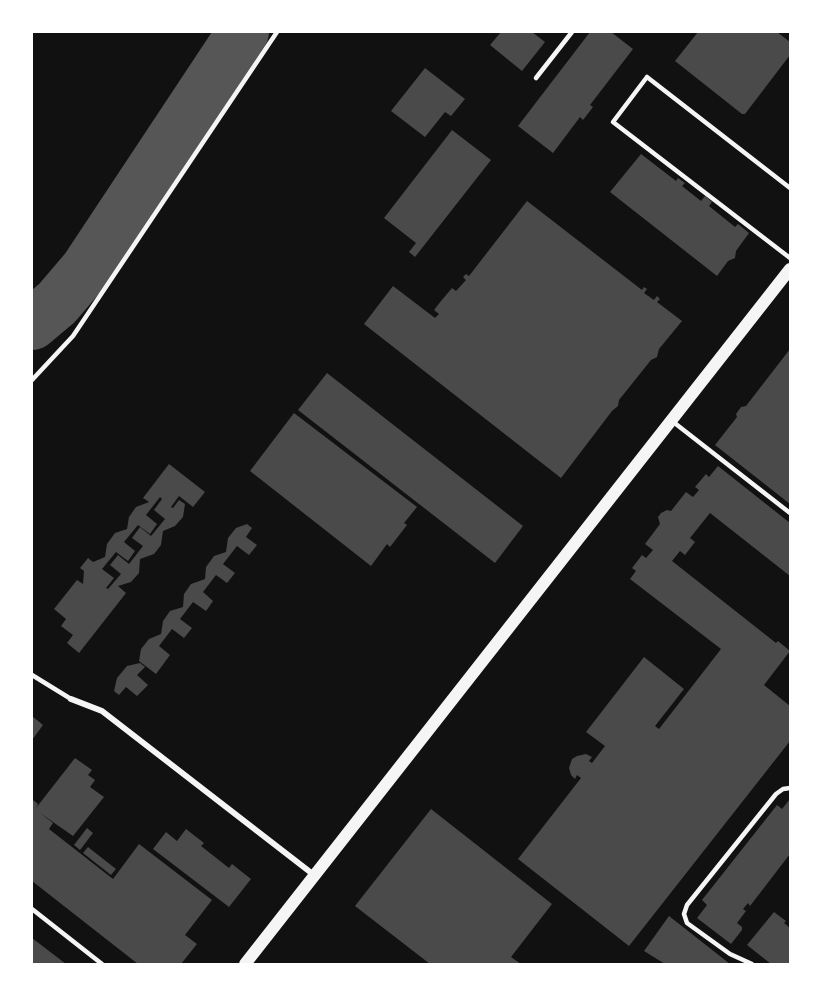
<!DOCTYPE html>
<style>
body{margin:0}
#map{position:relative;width:822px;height:996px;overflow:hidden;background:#111;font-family:Roboto,sans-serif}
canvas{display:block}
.frame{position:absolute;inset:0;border:33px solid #fff;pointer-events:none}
</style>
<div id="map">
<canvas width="822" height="996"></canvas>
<div class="frame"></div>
</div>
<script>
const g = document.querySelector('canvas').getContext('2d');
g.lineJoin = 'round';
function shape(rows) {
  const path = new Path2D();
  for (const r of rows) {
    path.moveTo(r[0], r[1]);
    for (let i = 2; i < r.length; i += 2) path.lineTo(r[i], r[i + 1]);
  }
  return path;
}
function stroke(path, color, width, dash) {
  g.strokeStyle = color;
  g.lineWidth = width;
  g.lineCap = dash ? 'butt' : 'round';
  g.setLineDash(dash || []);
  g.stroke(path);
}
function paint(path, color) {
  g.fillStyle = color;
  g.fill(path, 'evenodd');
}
const taxiway = shape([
 [32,324,57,303,86,269,243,32]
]);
const building = shape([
 [501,32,532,32,545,42,522,71,490,45],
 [590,32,611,32,633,49,590,105,593,107,583,120,580,117,553,153,518,126],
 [698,32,777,32,790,42,790,55,745,114,742,114,675,61],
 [425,68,465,99,451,116,445,112,425,137,391,111],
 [452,130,491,160,415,257,409,252,416,243,384,218],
 [641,154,676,181,678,178,685,183,682,186,701,201,705,196,712,202,709,206,735,227,738,224,749,233,736,251,735,258,728,261,717,276,610,192],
 [527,201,642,290,644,287,647,289,644,293,654,300,657,296,660,299,657,302,682,321,659,349,657,357,651,360,619,400,618,406,612,411,561,478,364,324,393,286,435,318,439,314,434,310,441,301,452,288,456,291,466,280,463,277,466,274,469,276],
 [790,349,790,504,715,445,737,417,736,414,741,407,746,406],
 [327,373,523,526,495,563,298,410],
 [294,413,417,507,404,523,407,525,390,547,387,544,371,566,250,471],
 [169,464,205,492,193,507,179,496,171,507,173,508,179,500,185,504,183,517,175,526,163,531,161,545,154,554,140,559,139,573,131,582,118,586,126,593,79,653,67,643,73,635,61,626,66,619,54,609,77,580,83,584,84,571,80,568,88,558,93,562,105,557,107,544,115,533,127,529,129,517,136,507,149,502,143,498],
 [160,497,162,499,154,510,165,519,151,536,140,527,132,538,143,546,129,564,118,555,110,565,121,574,108,589,106,588,114,578,102,569,116,552,128,561,135,551,124,542,138,525,150,534,157,524,146,515],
 [718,466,790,523,790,576,710,513,690,538,695,542,685,555,680,551,672,561,776,643,778,641,790,651,764,685,790,706,790,741,629,946,518,859,581,778,577,775,575,779,571,775,569,768,572,759,577,756,586,754,592,757,589,761,592,763,605,746,586,732,644,657,684,689,655,726,659,729,721,649,630,579,636,571,632,568,642,555,646,558,653,550,645,544,660,524,658,517,661,513,667,510,671,511,686,492,693,497,699,490,695,487,706,474,709,477],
 [247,524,252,528,246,537,257,545,249,555,237,546,223,564,235,573,227,583,216,575,203,592,213,601,206,611,193,602,180,619,192,628,184,638,172,629,159,646,170,655,156,674,139,661,141,649,149,639,161,634,163,621,170,611,183,607,184,594,191,584,205,579,206,567,214,556,226,552,228,538,236,528],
 [140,663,145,667,137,675,148,685,137,696,126,687,119,695,114,691,117,678,127,666],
 [32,716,43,725,32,740],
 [75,758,92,770,88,775,95,780,90,787,104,797,73,836,40,813,53,823,49,829,113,879,139,844,212,900,185,935,197,944,181,964,138,964,32,881,32,799,38,804,36,808],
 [790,799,790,854,750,906,748,903,743,909,746,911,737,923,742,927,742,930,731,944,697,918,707,905,702,900,777,805,782,809],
 [431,809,552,904,511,957,521,964,430,964,355,906],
 [87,828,93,833,80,850,74,845],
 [186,829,204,843,201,846,229,868,232,864,251,879,229,907,153,849,166,832,177,841],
 [88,847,116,869,111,875,83,853],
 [774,912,786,921,784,923,790,928,790,964,771,964,747,945],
 [669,916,730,964,665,964,644,951],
 [32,938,66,964,32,964]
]);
const service = shape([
 [536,78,572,32],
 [790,188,647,77,613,122,790,258],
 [32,380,73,336,277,32],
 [672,421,790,513],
 [32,675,71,699],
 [32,909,102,964],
 [752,964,730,954,687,923,684,914,687,905,776,794,783,789,790,788]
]);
const minor = shape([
 [71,699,102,711,314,875]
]);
const secondary = shape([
 [245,964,790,269]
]);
stroke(taxiway, '#565656', 52);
paint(building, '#4a4a4a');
stroke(service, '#f5f5f5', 4.5);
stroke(minor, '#f5f5f5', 6);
stroke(secondary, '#f5f5f5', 12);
</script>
